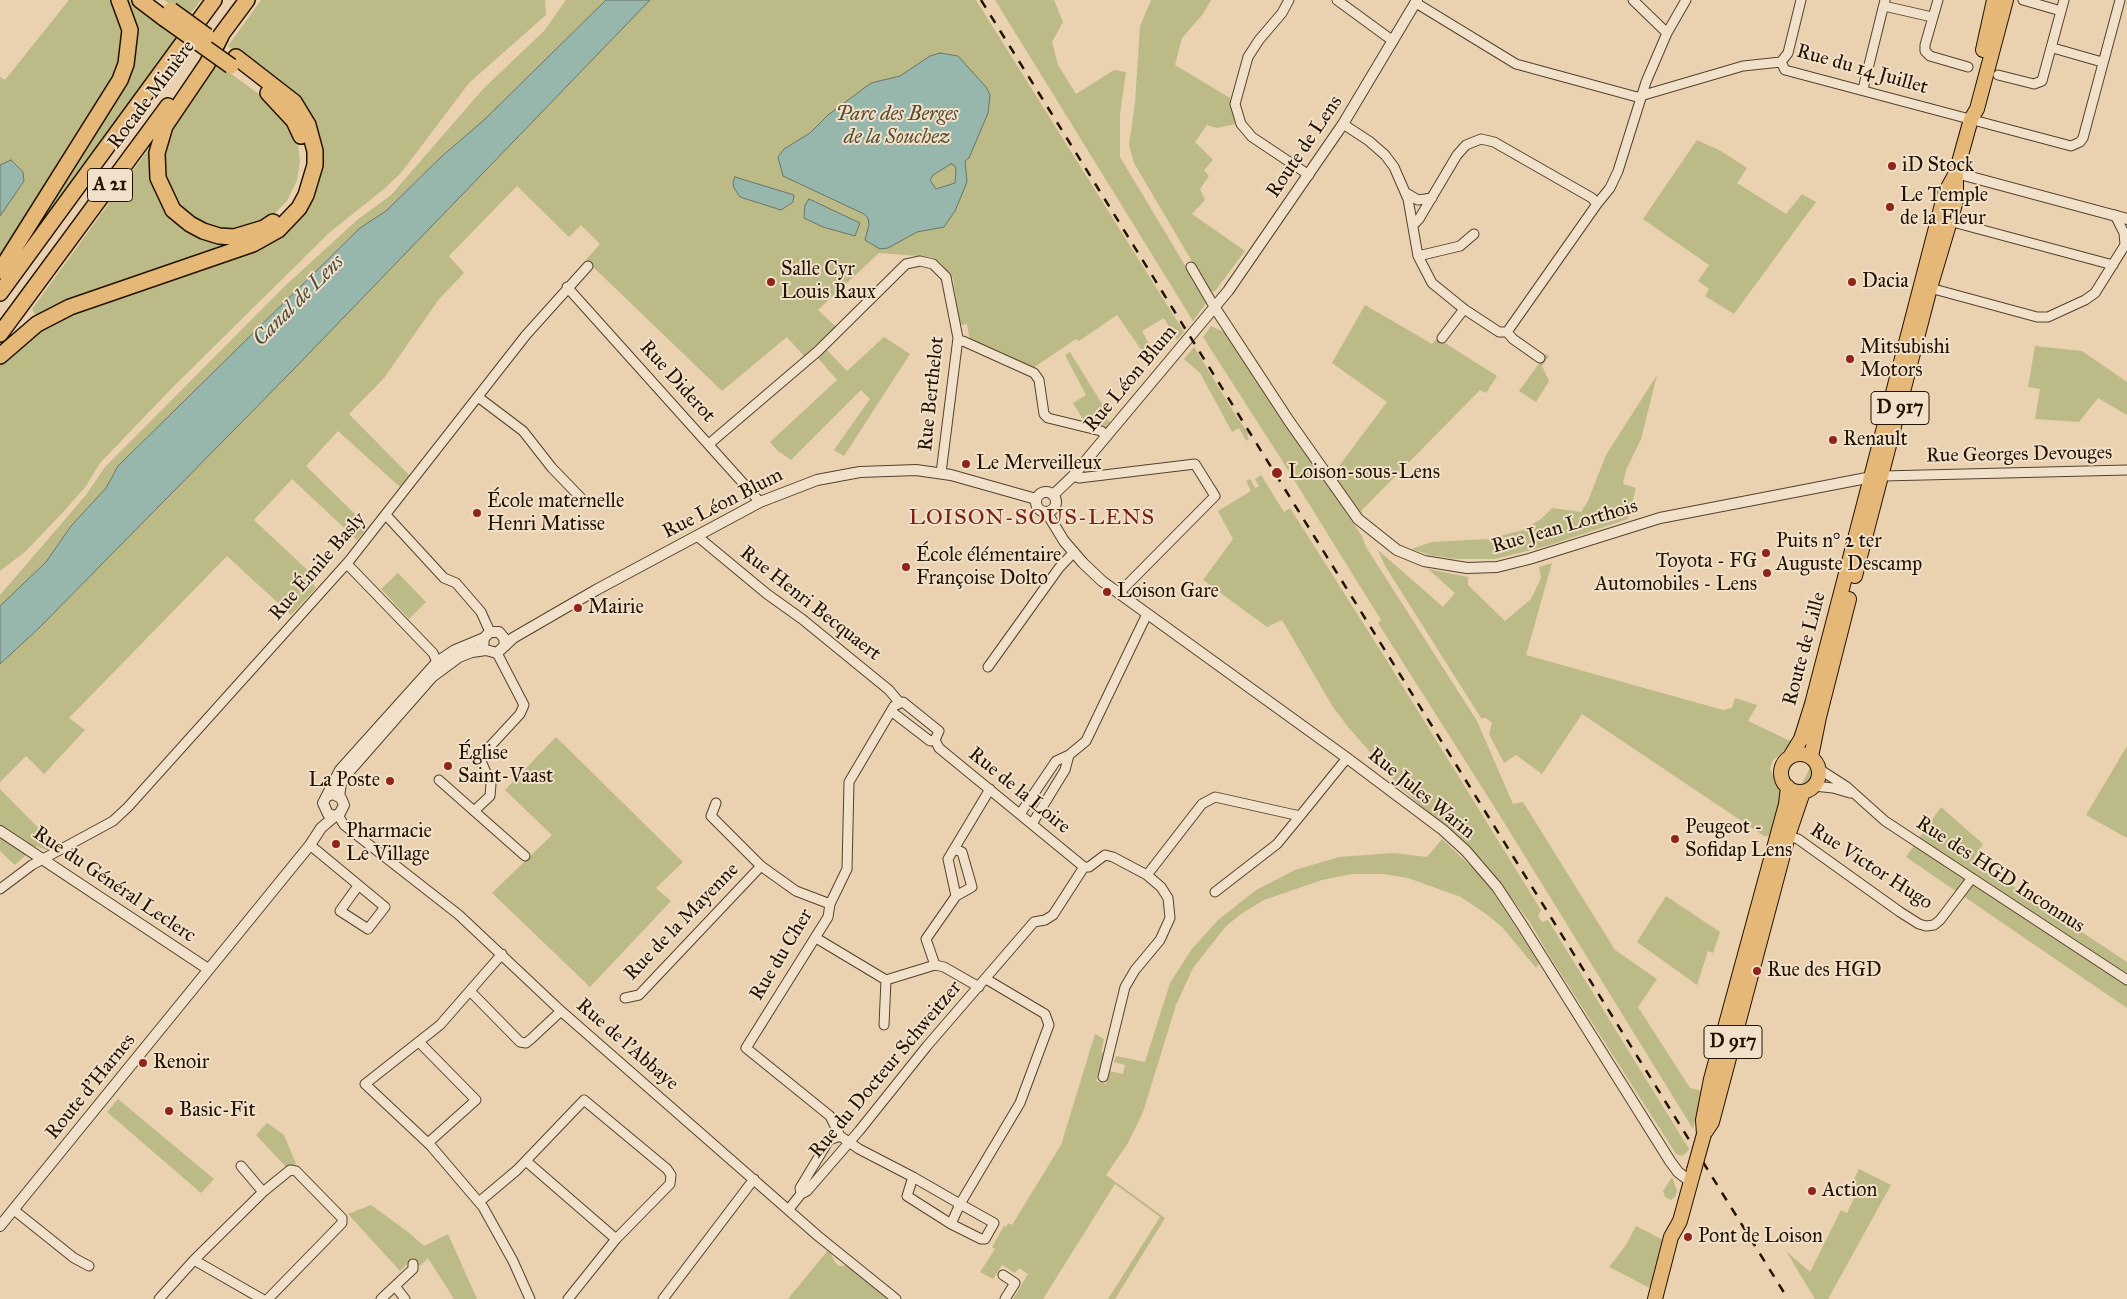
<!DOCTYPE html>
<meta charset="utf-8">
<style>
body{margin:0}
canvas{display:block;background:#ead1af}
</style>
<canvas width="2127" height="1299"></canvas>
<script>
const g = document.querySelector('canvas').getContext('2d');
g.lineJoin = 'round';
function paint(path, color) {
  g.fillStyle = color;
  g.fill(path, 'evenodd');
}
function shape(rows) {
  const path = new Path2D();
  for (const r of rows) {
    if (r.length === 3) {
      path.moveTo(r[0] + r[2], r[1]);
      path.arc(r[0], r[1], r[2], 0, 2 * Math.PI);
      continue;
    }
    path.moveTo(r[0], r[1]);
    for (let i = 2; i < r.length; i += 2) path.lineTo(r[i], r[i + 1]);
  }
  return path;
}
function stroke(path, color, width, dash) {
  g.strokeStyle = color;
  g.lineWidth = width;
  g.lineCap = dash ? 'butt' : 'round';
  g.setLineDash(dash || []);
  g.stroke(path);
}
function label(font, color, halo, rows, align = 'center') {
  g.font = font + ' "IM FELL Great Primer",serif';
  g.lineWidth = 4;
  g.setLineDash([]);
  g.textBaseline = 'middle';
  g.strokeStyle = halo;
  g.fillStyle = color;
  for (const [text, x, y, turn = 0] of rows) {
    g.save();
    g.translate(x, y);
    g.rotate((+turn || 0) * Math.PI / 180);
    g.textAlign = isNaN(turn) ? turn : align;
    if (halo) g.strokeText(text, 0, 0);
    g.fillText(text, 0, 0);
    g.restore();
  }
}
const green = shape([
 [69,0,111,0,114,3,123,31,123,47,115,77,0,258,0,216,5,208,12,160,0,165,0,77,5,80],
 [125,0,130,0,178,36,24,246,132,65,136,33],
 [164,0,201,0,188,17],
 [261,0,545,0,546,15,469,83,401,173,384,189,330,232,174,386,100,463,86,486,66,509,26,551,0,571,0,364,24,342,69,314,268,243,320,162,277,83,228,46],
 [566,0,606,0,484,120,441,157,386,211,360,228,118,466,106,488,71,526,46,562,0,606,0,595,86,495,105,467,285,286,357,220,391,195,484,88,544,31],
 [650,0,976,0,1184,332,1177,340,1164,318,1142,331,1153,351,1147,358,1117,315,1079,341,1076,339,1033,368,970,341,967,324,960,325,953,279,940,262,931,257,879,253,818,310,836,327,804,356,787,337,722,391,586,260,600,244,581,225,569,237,517,186,449,256,464,273,439,299,384,378,349,414,409,475,400,487,338,431,306,466,368,527,357,540,292,479,254,520,315,577,311,582,316,588,291,615,227,556,69,718,85,730,44,774,26,756,0,782,0,664,39,628,293,370],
 [995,0,1054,0,1063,22,1052,42,1058,65,1076,94,1114,70,1126,72,1120,114,1120,157,1207,302,1193,321],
 [1151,0,1211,0,1203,14,1182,38,1175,65,1230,98,1235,124,1217,128,1207,125,1195,142,1213,160,1204,170,1209,176,1200,189,1205,200,1192,214,1245,251,1215,291,1210,292,1134,163,1129,145,1135,103,1140,26],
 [216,63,263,97,292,129,298,145,300,161,297,180,287,201,274,214,258,224,238,230,216,228,197,220,181,208,170,194,164,168,165,146,174,125],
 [1697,140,1721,151,1747,168,1737,183,1786,214,1802,194,1816,202,1734,314,1705,296,1709,289,1698,281,1709,265,1643,219],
 [152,144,161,198,217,238,236,247,38,320,32,309],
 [1365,305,1432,344,1437,338,1497,376,1486,393,1480,390,1361,511,1364,517,1333,474,1387,402,1332,363],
 [1211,326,1224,332,1362,536,1366,547,1477,721,1513,804,1523,802,1615,950,1657,979,1638,1007,1690,1088,1702,1091,1693,1129,1502,819,1378,623,1381,620,1283,462,1203,337],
 [884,337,910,354,844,456,834,450,870,399,861,390,791,460,778,451,770,442,837,380,818,358,827,350,847,371],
 [2035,346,2082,351,2127,382,2127,415,2098,398,2079,422,2035,419,2040,389,2028,387],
 [1194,347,1236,416,1249,434,1247,435,1249,439,1246,441,1239,428,1232,432,1200,373,1184,359],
 [1070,352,1104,407,1099,415,1102,420,1105,417,1110,422,1106,428,1086,424,1073,403,1086,395,1065,355],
 [1546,354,1549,356,1542,366,1549,381,1536,402,1519,391],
 [1657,375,1641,439,1626,470,1623,484,1636,488,1628,519,1547,546,1495,559,1456,559,1430,555,1411,549,1432,542,1488,539,1523,530,1541,519,1552,508,1581,512,1588,501,1606,455],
 [1261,475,1284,512,1290,508,1384,656,1541,910,1538,916,1542,922,1548,920,1689,1149,1686,1153,1682,1156,1676,1154,1547,952,1531,924,1510,896,1483,861,1403,790,1348,727,1333,707,1282,620,1267,627,1203,580,1233,539,1218,511,1251,491,1246,481,1250,479,1255,488,1259,486,1255,479],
 [1378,550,1443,607,1455,593,1428,569,1468,577,1468,585,1505,621,1531,599,1541,578,1539,567,1552,563,1526,655,1723,710,1732,708,1735,698,1757,705,1748,721,1788,740,1796,741,1773,760,1770,769,1783,794,1769,836,1764,836,1582,714,1542,774,1516,755,1504,763,1489,734,1492,723,1486,718,1481,718,1385,566],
 [398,573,426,602,409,619,381,589],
 [556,737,683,862,656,888,671,901,590,987,492,893,552,835,505,790],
 [2127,746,2127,838,2086,815],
 [1811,765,1813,771,1811,780,1801,786],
 [0,789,56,846,49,851,36,846,15,865,0,851],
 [1941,807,1983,844,1973,860,2127,962,2127,1008,1906,857],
 [1442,839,1478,873,1493,892,1539,963,1536,968,1502,927,1486,914,1461,897,1408,878,1383,874,1352,874,1322,880,1264,900,1241,914,1226,926,1193,968,1176,1005,1143,1112,1128,1143,1106,1175,1165,1218,1115,1299,1108,1299,1160,1217,1115,1184,1043,1299,1013,1299,1028,1274,1019,1268,1015,1273,1002,1265,993,1279,980,1272,995,1249,992,1247,1004,1226,1006,1227,1008,1223,1012,1225,1061,1145,1095,1034,1104,1039,1101,1052,1104,1053,1096,1081,1106,1084,1109,1071,1123,1074,1125,1065,1114,1062,1116,1056,1145,1062,1170,983,1191,950,1217,921,1256,890,1295,870,1339,857,1394,853,1427,857],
 [1666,896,1720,932,1713,953,1708,951,1697,985,1637,942],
 [118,1099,214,1179,201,1193,107,1112],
 [267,1123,284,1135,296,1164,287,1168,256,1135],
 [1859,1169,1891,1185,1828,1299,1815,1299,1786,1251,1810,1272,1841,1210,1847,1213,1856,1194,1852,1183],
 [1672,1177,1677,1191,1675,1197,1671,1200,1665,1197,1663,1191],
 [371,1205,408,1232,424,1246,448,1234,477,1299,454,1299,428,1258,420,1266,412,1259,400,1271,348,1214],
 [1636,1226,1665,1241,1652,1287,1650,1288,1609,1267,1626,1245],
 [829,1249,834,1261,839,1266,849,1266,890,1299,788,1299]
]);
const water = shape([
 [606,0,650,0,293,370,39,628,0,664,0,606,46,562,71,526,106,488,118,466,360,228,386,211,441,157,484,120,606,0],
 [940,53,958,56,986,87,990,95,988,113,969,158,965,161,967,181,965,187,955,211,944,227,917,232,888,248,880,249,865,240,869,225,868,218,864,214,783,176,778,157,784,149,810,133,828,115,871,83,900,76,930,56,940,53],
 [951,164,955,166,956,170,955,183,936,189,930,180,933,175,951,164],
 [11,160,23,172,24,181,0,216,0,165,11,160],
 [735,177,794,195,793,202,781,210,740,197,734,188,733,182,735,177],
 [809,199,860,223,855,236,823,227,804,218,805,205,809,199]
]);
const minor = shape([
 [1289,0,1282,13,1259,40,1248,57,1235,104,1241,124,1252,137,1309,175],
 [1337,0,1393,41],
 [1633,0,1667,33],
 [1801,0,1788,53,1781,62,1785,70,2071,146,2080,142,2083,138,2120,0],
 [1938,0,1925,45,1925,51,1930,56,1968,67],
 [2023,0,2061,11],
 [1416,3,1516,64,1637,97,1743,66,1781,62],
 [1884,6,1932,17],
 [2053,48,2102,62],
 [1998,75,2034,84,2042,81,2064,0],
 [1863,89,1885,0],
 [1343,124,1369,141,1385,155,1394,167,1408,199,1418,256,1432,283,1464,309,1499,332,1507,332],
 [1406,193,1418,200,1432,198],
 [1597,204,1610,188,1618,171,1646,82,1667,33,1686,0],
 [1949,221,2113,265],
 [1413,225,1419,219,1457,155,1466,145,1481,139,1494,142,1592,198,1597,204,1507,332],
 [1418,256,1460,246,1474,234],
 [1191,267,1215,308],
 [567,287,760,502],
 [1930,288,2037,317,2048,317,2085,300,2095,293,2125,245,2124,233,2115,215],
 [1507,332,1513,339,1540,358],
 [1442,338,1464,309],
 [958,342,963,341,1034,373,1039,380,1044,414,1048,418,1101,431,1107,436],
 [478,397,523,431,552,468,581,498],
 [709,444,818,351,906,264,920,261,933,264,946,277,958,338,941,473],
 [1073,476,1079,478,1195,464,1215,496,1119,593],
 [1883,476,2127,470],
 [386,515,444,578,456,583,481,612,490,632],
 [697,536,767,594,802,619,889,690,899,702],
 [347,564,433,653,437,662],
 [988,667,1059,568,1074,552],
 [891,711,930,741,935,740,939,731,903,702,894,706,849,782,847,869,830,904,828,917,746,1048,830,1116,840,1136,859,1149,913,1177,960,1204,951,1224,907,1196,913,1177],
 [935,740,939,748,1084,867],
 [1069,755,1086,741,1147,614],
 [1819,769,1847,787,1885,821,2127,980],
 [439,780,525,856],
 [1814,786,1833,788,1850,793],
 [716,803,711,816,761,866,796,891,830,904],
 [474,811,490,796,491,784,481,761,483,754,520,714,524,705,497,653],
 [1020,814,1056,761,1069,755,1065,770,1032,824],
 [338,815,344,825,459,915,561,1011,818,1236,896,1299],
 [1788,836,1798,839,1900,912,1919,924,1926,926,1934,925,1940,920,1972,878],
 [310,845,385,907,368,929,340,911,358,886],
 [954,849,990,789],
 [1084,867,1089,867,1105,855,1113,857,1147,875,1161,887,1168,898,1170,918,1160,940,1135,970,1125,987,1103,1077],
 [1147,875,1202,804,1215,797,1300,816,1347,758],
 [0,889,32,865,113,821,128,807,349,561,526,335,588,266],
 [1215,892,1277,844,1300,816],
 [816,938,886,980,935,965,944,967,979,987],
 [502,954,440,1025,365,1084,431,1146,483,1207,513,1261,530,1299],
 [935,965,926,939,956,896,948,859,954,849,962,852,972,887,956,896],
 [470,991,520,1042,526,1043,531,1039,561,1011],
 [625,998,639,995,761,866],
 [884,1025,886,980],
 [419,1042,476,1100,428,1143],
 [526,1161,616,1239],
 [241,1166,263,1192],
 [801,1194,800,1188,829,1140,840,1136],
 [479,1202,517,1170,584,1100,667,1169,671,1175,670,1184,616,1239,568,1299],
 [789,1209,801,1194,807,1191,859,1131,927,1046,1034,922,1045,920,1053,915,1084,867],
 [14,1210,74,1258,89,1266],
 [951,1224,981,1239,985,1239,994,1223,960,1204,1020,1103,1049,1025,1045,1014,986,979],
 [194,1260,262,1299],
 [1003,1275,1015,1283,1005,1299],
 [395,1286,405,1299],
 [159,1299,194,1260,263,1192,290,1170,296,1171,342,1218,342,1223,268,1299],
 [381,1299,413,1269,413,1264],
 [663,1299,754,1179]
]);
const tertiary = shape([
 [1956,173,2127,219],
 [1215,308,1289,421,1358,519,1397,550,1424,561,1467,568,1497,567,1529,559,1660,518,1877,476],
 [1046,502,10],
 [1053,495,1073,476,1228,291,1343,124,1417,0],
 [1047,513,1064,541,1083,563,1102,581,1347,758,1443,830,1466,851,1497,887,1522,925,1670,1161,1678,1172,1691,1182],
 [505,646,504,638,499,632,490,632,484,638,483,647,486,650,497,653,513,638,596,590,760,502,817,480,860,472,916,470,951,475,1036,499],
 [327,796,333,794,341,798,344,805,340,813,335,816,328,814,323,803,340,770,437,662,455,650,484,638],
 [339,796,341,783,346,775,432,677,459,657,472,652,486,650],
 [0,831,208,969],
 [0,1226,310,845,321,828,335,816]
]);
const primary = shape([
 [1983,50,1994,0],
 [1855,576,1930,288,1956,201,1956,174],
 [1800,773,19],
 [1790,757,1801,739,1812,704,1945,193,1956,173,1971,119,1977,109,2006,0],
 [1811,757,1819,717,1849,599],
 [1706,1131,1712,1122,1788,836,1803,792],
 [1704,1134,1703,1120,1711,1079,1786,804,1788,787],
 [1655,1299,1671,1237,1680,1221,1694,1170]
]);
const motorway = shape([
 [140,0,165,19],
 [221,36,207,64,165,126,157,153,158,178,173,210,190,224,203,231,219,236,234,237,264,228,273,222],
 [215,43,247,0],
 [268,93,294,121,301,136],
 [0,271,120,80,126,64,130,30,119,0],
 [0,293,214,0],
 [0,334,168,106],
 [0,356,37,324,70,307,253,244,278,230,299,208,306,195,315,165,315,151,308,125,294,102,236,57]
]);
const rail = shape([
 [981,0,1788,1299]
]);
const primaryBridge = shape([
 [1694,1170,1704,1134]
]);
const motorwayBridge = shape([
 [171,10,207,36],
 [165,19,231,66]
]);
const markers = [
 [1892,166,5,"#8f2418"],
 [1890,207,5,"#8f2418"],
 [771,282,5,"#8f2418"],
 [1852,282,5,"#8f2418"],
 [1850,359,5,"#8f2418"],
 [1833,440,5,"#8f2418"],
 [966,464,5,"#8f2418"],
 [1277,473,6,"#8f2418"],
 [477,513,5,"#8f2418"],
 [1766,553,5,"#8f2418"],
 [906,567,5,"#8f2418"],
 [1767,573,5,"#8f2418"],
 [1107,592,5,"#8f2418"],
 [578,608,5,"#8f2418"],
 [448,766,5,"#8f2418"],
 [390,781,5,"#8f2418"],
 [1675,839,5,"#8f2418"],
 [336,844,5,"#8f2418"],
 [1757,971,5,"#8f2418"],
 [143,1063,5,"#8f2418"],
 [169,1111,5,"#8f2418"],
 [1812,1191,5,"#8f2418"],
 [1688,1237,5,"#8f2418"]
];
const shields = [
 [110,185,45],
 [1900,408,58],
 [1733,1042,58]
];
const shieldNames = [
 ["A 21",110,185],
 ["D 917",1900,408],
 ["D 917",1733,1042]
];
const streetNames = [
 ["Rue du 14 Juillet",1862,70,16],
 ["Rocade Minière",152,95,-53],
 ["Route de Lens",1305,147,-56],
 ["Rue Léon Blum",1131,379,-50],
 ["Rue Diderot",677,382,48],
 ["Rue Berthelot",932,394,-84],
 ["Rue Georges Devouges",2019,455,-1],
 ["Rue Léon Blum",723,504,-27],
 ["Rue Jean Lorthois",1565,527,-16],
 ["Rue Émile Basly",318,567,-49],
 ["Rue Henri Becquaert",810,604,38],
 ["Route de Lille",1805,649,-75],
 ["Rue de la Loire",1019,791,39],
 ["Rue Jules Warin",1421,794,39],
 ["Rue Victor Hugo",1871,867,33],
 ["Rue des HGD Inconnus",2000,875,33],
 ["Rue du Général Leclerc",114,885,34],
 ["Rue de la Mayenne",682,922,-46],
 ["Rue du Cher",782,955,-59],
 ["Rue de l'Abbaye",627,1045,41],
 ["Rue du Docteur Schweitzer",886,1070,-50],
 ["Route d'Harnes",91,1087,-51]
];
const parkNames = [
 ["Parc des Berges",897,115],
 ["de la Souchez",897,138]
];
const poiNames = [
 ["iD Stock",1902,166],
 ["Le Temple",1900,196],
 ["de la Fleur",1900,219],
 ["Salle Cyr",781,270],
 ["Louis Raux",781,293],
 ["Dacia",1862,282],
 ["Mitsubishi",1860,348],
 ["Motors",1860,371],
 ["Renault",1843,440],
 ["Le Merveilleux",976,464],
 ["Loison-sous-Lens",1288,473],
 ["École maternelle",487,502],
 ["Henri Matisse",487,525],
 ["Puits n° 2 ter",1776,542],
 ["Auguste Descamp",1776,565],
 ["École élémentaire",916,556],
 ["Françoise Dolto",916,579],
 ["Toyota - FG",1757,562,"right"],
 ["Automobiles - Lens",1757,585,"right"],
 ["Loison Gare",1117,592],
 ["Mairie",588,608],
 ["Église",458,754],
 ["Saint-Vaast",458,777],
 ["La Poste",380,781,"right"],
 ["Peugeot -",1685,828],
 ["Sofidap Lens",1685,851],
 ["Pharmacie",346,832],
 ["Le Village",346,855],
 ["Rue des HGD",1767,971],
 ["Renoir",153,1063],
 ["Basic-Fit",179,1111],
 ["Action",1822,1191],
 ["Pont de Loison",1698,1237]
];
const waterNames = [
 ["Canal de Lens",299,301,-45]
];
const quarterNames = [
 ["LOISON-SOUS-LENS",1032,519]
];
paint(green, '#bcba87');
paint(water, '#98b7ac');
stroke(water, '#697567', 1);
stroke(minor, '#54422c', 11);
stroke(tertiary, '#54422c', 12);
stroke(primary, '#221200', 16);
stroke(motorway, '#221200', 18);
stroke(minor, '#f1e1cb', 9);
stroke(tertiary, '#f1e1cb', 10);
stroke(primary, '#e5b878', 14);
stroke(motorway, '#e5b878', 15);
stroke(rail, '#221200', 2.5, [9, 9]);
stroke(primaryBridge, '#221200', 16, []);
stroke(motorwayBridge, '#221200', 18, []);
stroke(primaryBridge, '#e5b878', 14);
stroke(motorwayBridge, '#e5b878', 15);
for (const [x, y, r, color] of markers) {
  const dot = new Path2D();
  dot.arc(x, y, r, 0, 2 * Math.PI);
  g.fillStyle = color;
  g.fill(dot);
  stroke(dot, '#f1e1cb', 2);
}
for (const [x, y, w] of shields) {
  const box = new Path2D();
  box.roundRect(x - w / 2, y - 16.5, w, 33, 4);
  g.fillStyle = '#f1e1cb';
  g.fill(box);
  stroke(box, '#221200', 1);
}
label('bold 19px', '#221200', null, shieldNames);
label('20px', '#221200', '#f1e1cb', streetNames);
label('italic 20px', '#584d2f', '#f1e1cb', parkNames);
label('20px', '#221200', '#f1e1cb', poiNames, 'left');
label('italic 21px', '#4b4c3c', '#f1e1cb', waterNames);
g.letterSpacing = '1px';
label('22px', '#7a1f14', '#f1e1cb', quarterNames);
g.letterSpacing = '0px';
</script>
